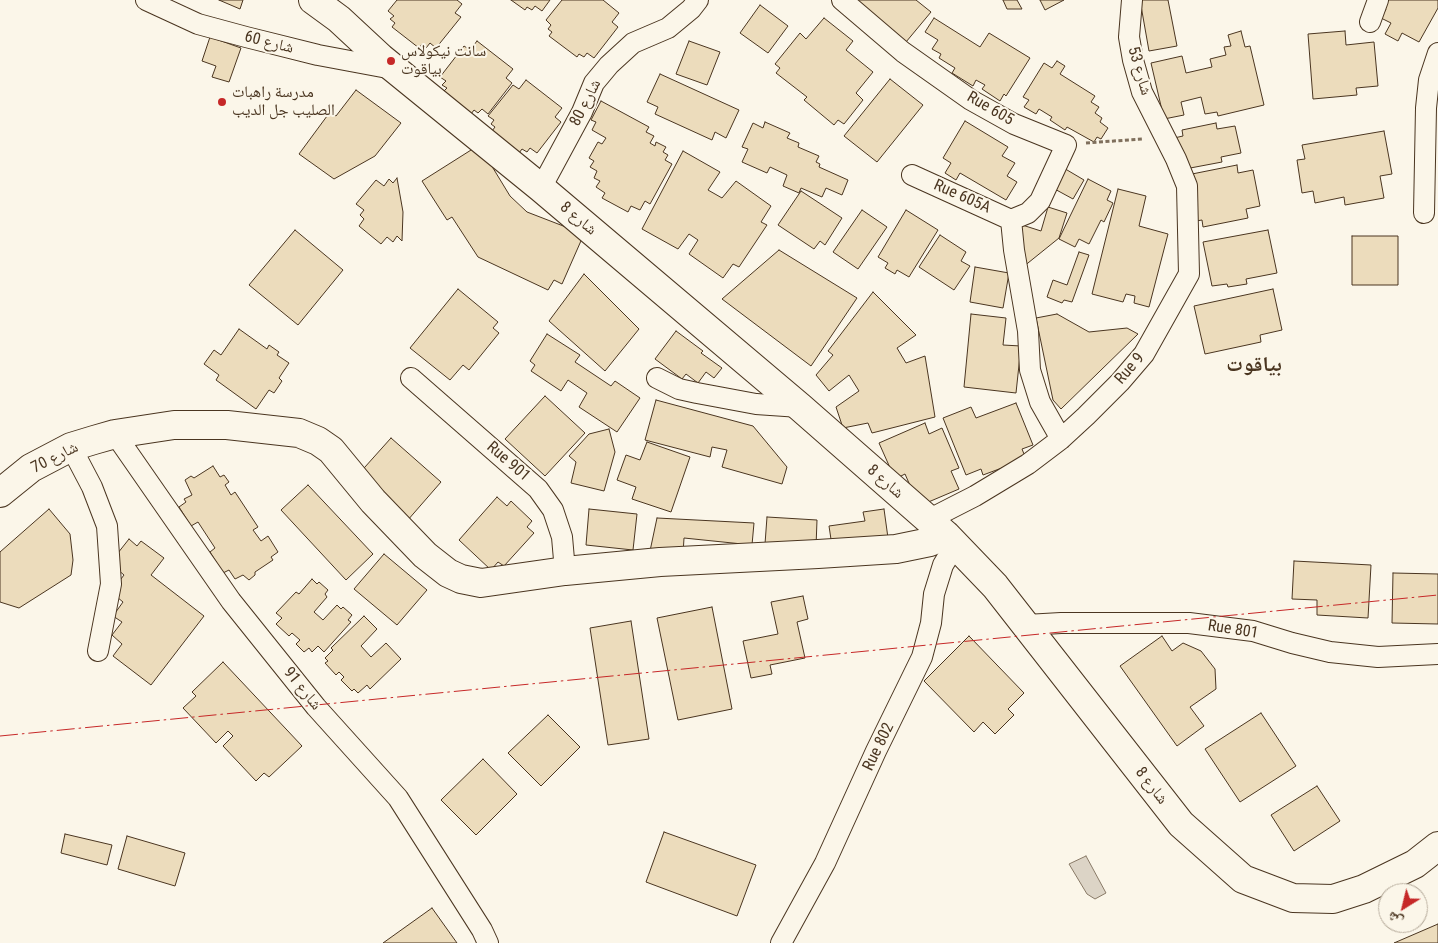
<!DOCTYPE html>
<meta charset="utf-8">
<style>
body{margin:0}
#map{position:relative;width:1438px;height:943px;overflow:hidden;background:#fbf6e9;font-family:"Roboto Condensed","Noto Naskh Arabic",sans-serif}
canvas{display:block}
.north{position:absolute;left:1378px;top:883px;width:50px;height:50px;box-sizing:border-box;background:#fbf6e9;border:1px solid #b4a999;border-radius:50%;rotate:216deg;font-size:14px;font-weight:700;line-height:20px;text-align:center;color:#4a3520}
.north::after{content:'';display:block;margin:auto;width:18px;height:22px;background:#c62828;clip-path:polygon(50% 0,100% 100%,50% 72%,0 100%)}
</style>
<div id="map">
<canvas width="1438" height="943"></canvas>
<div class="north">ش</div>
</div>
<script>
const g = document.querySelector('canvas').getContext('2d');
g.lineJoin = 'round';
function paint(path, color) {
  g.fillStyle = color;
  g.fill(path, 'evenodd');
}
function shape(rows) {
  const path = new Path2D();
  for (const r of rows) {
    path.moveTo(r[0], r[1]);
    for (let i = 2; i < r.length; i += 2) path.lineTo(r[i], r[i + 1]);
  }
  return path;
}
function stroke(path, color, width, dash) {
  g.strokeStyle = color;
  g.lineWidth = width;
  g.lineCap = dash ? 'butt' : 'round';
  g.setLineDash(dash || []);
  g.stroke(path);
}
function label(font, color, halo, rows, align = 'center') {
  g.font = font + ' "Roboto Condensed","Noto Naskh Arabic",sans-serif';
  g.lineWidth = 4;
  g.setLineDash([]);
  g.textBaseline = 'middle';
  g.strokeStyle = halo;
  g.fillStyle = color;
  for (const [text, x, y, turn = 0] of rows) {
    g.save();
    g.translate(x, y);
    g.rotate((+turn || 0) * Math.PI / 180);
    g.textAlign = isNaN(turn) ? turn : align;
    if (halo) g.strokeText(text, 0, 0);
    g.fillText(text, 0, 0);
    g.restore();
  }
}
const water = shape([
 [1086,856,1106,893,1095,899,1087,894,1069,864,1086,856]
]);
const building = shape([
 [219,0,243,0,240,9,219,0],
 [397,0,457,0,462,4,455,13,461,17,436,48,430,43,426,48,422,44,419,48,392,27,395,23,390,19,394,16,388,11,397,0],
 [511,0,550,0,542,11,535,6,532,10,527,7,525,10,511,0],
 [562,0,603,0,619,13,612,22,618,27,594,58,587,53,584,57,579,54,577,57,549,36,552,32,548,29,551,25,546,20,562,0],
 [855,0,916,0,931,12,906,42,855,0],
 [1003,0,1017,0,1022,9,1007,9,1003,0],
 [1040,0,1064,0,1045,10,1040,0],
 [1140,0,1168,0,1177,46,1149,51,1140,0],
 [1383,0,1438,0,1438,8,1419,42,1402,33,1398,41,1385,34,1391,23,1381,18,1386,9,1380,5,1383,0],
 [760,5,788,26,768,53,740,33,760,5],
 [824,18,853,41,846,50,873,72,856,93,863,100,844,124,838,120,834,125,804,100,807,97,776,73,780,68,775,64,800,33,806,39,824,18],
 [934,18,980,47,989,33,1030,58,1006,96,1004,94,1000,101,982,89,985,85,976,80,973,86,952,73,955,68,939,58,941,54,932,49,938,40,925,32,934,18],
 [1241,31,1245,47,1250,46,1264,105,1218,116,1217,112,1205,114,1201,97,1181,102,1184,115,1164,119,1151,63,1182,56,1186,73,1212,67,1210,59,1226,55,1224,47,1231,46,1228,35,1241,31],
 [1345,31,1346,45,1374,42,1378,86,1356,88,1357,95,1313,99,1308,34,1345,31],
 [210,37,241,48,229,82,212,77,216,66,202,61,210,37],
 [477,41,513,69,506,78,512,83,488,114,482,109,478,113,474,110,471,114,443,92,447,88,442,85,446,81,440,77,464,46,470,50,477,41],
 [689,41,720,52,707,85,676,74,689,41],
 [1057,61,1065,66,1060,74,1095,96,1091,102,1099,107,1095,113,1102,118,1100,122,1108,128,1101,139,1097,137,1094,142,1067,127,1065,130,1050,120,1052,117,1039,109,1036,114,1024,107,1029,100,1023,97,1044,63,1052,68,1057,61],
 [660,74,739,110,726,138,715,132,712,140,655,114,658,107,647,102,660,74],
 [890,79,923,105,877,162,844,136,890,79],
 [526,80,562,108,555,117,561,122,537,153,530,148,527,152,522,149,519,153,492,131,495,127,491,124,494,120,488,116,513,85,519,89,526,80],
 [356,90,401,123,375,156,334,179,299,154,330,112,336,116,356,90],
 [601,101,649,127,646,132,654,136,650,143,655,146,656,142,666,147,663,152,668,155,665,160,672,164,650,204,645,201,640,210,631,206,628,212,602,198,605,193,596,187,600,181,594,178,597,171,590,167,594,161,589,158,598,142,602,144,606,138,592,130,596,122,591,120,601,101],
 [965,121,1008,147,1002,156,1015,163,1007,176,1017,182,1006,200,960,173,956,180,945,173,951,163,943,158,965,121],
 [765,122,790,133,787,138,799,143,798,147,819,156,816,162,820,164,819,167,848,180,842,195,826,188,822,197,801,188,799,193,783,186,787,175,770,167,767,173,742,162,748,149,742,147,753,123,763,128,765,122],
 [1216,123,1217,129,1235,126,1241,153,1221,157,1222,162,1185,169,1174,138,1183,136,1182,130,1216,123],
 [1384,131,1392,174,1380,176,1384,198,1345,205,1344,197,1315,203,1313,191,1302,193,1297,160,1305,159,1302,145,1384,131],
 [479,145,510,196,527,212,584,234,562,284,554,280,548,290,478,257,452,217,447,220,422,181,479,145],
 [683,151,720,172,708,190,722,198,736,181,771,206,761,222,767,225,739,267,733,264,723,278,689,254,698,240,689,234,678,249,642,229,683,151],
 [1237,165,1238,173,1253,170,1260,206,1246,209,1248,218,1203,227,1202,220,1196,221,1187,175,1237,165],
 [1062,167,1084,180,1073,199,1051,187,1062,167],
 [397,178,403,212,402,241,397,236,393,242,387,237,381,244,359,226,364,219,360,215,364,210,356,204,376,180,384,186,389,179,393,183,397,178],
 [1088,179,1111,191,1107,200,1113,203,1104,222,1101,220,1089,244,1079,239,1075,247,1059,239,1088,179],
 [1118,189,1146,196,1139,226,1168,234,1149,307,1134,303,1135,296,1126,294,1123,302,1092,294,1118,189],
 [801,191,842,218,825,245,820,241,814,249,778,225,801,191],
 [1048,207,1067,213,1059,238,1023,267,1016,223,1041,231,1048,207],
 [862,210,887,227,858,269,833,252,862,210],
 [906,210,938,230,909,277,897,270,895,274,885,268,888,263,878,257,906,210],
 [295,230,343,270,298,325,249,285,295,230],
 [1268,230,1277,273,1246,279,1247,284,1228,287,1227,284,1212,286,1203,242,1268,230],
 [940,235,966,252,961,261,970,266,954,290,919,267,940,235],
 [1352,236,1398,236,1398,285,1352,285,1352,236],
 [779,250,857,298,811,366,722,299,779,250],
 [1079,252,1089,255,1072,302,1064,300,1062,303,1047,297,1053,280,1067,285,1079,252],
 [975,267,1009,273,1003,308,970,302,975,267],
 [584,274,639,329,605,371,549,321,584,274],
 [458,289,498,322,493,328,499,333,469,370,463,365,450,380,410,348,458,289],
 [1273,289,1282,330,1260,335,1261,342,1205,354,1194,306,1273,289],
 [873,292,916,335,897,348,906,363,925,356,935,417,872,433,868,423,843,428,836,407,859,391,849,375,829,391,816,375,833,355,828,351,873,292],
 [971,314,1006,318,1003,345,1021,346,1016,393,964,387,971,314],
 [1057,314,1089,332,1127,328,1138,334,1061,409,1053,400,1036,318,1057,314],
 [239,329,267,349,269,345,279,352,277,355,289,363,279,378,282,381,274,393,269,390,256,409,216,380,219,375,204,364,214,350,221,355,239,329],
 [676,331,703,351,701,353,722,368,714,378,706,372,698,383,686,374,682,379,655,359,676,331],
 [547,334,580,355,575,362,611,386,615,381,640,398,617,432,579,407,587,393,568,380,561,391,531,371,535,365,530,361,547,334],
 [545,396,585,433,545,476,505,439,545,396],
 [656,400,753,426,787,467,782,484,722,467,727,450,712,447,710,457,645,440,656,400],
 [1016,403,1033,445,1022,449,1026,459,983,475,981,469,966,475,943,418,971,407,976,418,1016,403],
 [925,423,929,434,942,428,959,468,951,471,959,489,919,506,905,474,895,479,879,443,925,423],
 [609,429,615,452,604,491,571,483,576,462,569,456,589,434,609,429],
 [391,438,441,482,407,521,356,477,391,438],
 [647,442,690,457,671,512,632,499,636,487,617,480,626,455,640,460,647,442],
 [213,466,220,477,224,475,229,482,225,485,231,495,235,492,258,527,253,530,261,541,268,536,278,552,271,557,273,560,255,572,255,575,249,580,243,575,235,579,229,570,223,573,210,552,215,548,198,522,191,526,179,507,186,502,184,499,192,495,185,480,191,476,194,478,213,466],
 [308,485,373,554,346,580,281,510,308,485],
 [497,497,507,506,511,501,532,521,527,527,534,533,504,566,498,562,491,570,459,540,497,497],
 [49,509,70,534,73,560,71,575,19,608,0,602,0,552,49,509],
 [589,509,637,514,633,550,586,545,589,509],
 [884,509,888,538,832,546,829,526,865,521,863,512,884,509],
 [767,517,817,520,816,547,765,544,767,517],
 [657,518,754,523,752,545,684,538,683,554,650,551,657,518],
 [129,539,137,546,141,541,164,558,151,575,204,616,151,685,113,656,122,644,112,635,122,622,113,616,123,602,111,592,124,575,110,563,129,539],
 [384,554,427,590,397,625,354,589,384,554],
 [1294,561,1371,565,1368,618,1317,615,1317,600,1292,599,1294,561],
 [1393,573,1438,574,1438,624,1392,623,1393,573],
 [312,579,317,584,319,582,328,590,325,594,327,597,314,612,323,620,337,605,341,609,343,607,352,615,348,620,351,622,324,652,318,646,312,652,309,648,304,652,296,644,300,640,292,633,289,636,276,624,282,618,276,613,296,592,299,594,312,579],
 [803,596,808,619,797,622,805,658,770,665,772,674,751,678,743,641,778,634,771,602,803,596],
 [712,607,732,709,678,720,657,618,712,607],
 [364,616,377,629,361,646,371,657,386,643,401,659,370,689,367,685,358,693,354,689,352,691,341,680,344,677,339,672,336,675,325,663,328,661,325,658,333,650,331,648,364,616],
 [631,621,649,739,608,745,590,628,631,621],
 [969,636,1024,693,1008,709,1014,715,995,734,983,722,974,732,924,681,969,636],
 [1162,636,1172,651,1183,643,1201,651,1215,669,1216,689,1190,707,1204,726,1177,746,1120,666,1162,636],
 [223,662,302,746,269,777,264,773,256,781,223,746,233,736,228,731,216,743,183,708,196,696,192,692,223,662],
 [1261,713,1296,766,1240,802,1205,749,1261,713],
 [548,715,580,747,541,786,508,753,548,715],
 [483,759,517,794,476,835,441,800,483,759],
 [1317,786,1340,821,1294,851,1271,815,1317,786],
 [664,832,756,865,737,916,646,882,664,832],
 [65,834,112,845,107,865,61,853,65,834],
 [127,836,185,853,175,886,118,869,127,836],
 [432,908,457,943,383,943,432,908],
 [1438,924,1438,943,1394,943,1438,924]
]);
const path = shape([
 [1086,143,1142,139]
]);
const street = shape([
 [146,0,198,24,246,37,318,55,393,69],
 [842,0,903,52,971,100,1014,124,1066,145,1040,201,1028,213,1011,220,1014,250,1028,331,1030,370,1040,402,1061,439],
 [1370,22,1378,0],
 [912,175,1011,220],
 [541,188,582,112,594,83,609,65,633,43,668,28,691,9,698,0],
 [1424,213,1426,108,1429,80,1438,53],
 [411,378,538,489,553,510,562,537,565,571],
 [657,378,679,389,697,393,756,404,800,407],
 [115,434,231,601,316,707,398,798,482,930,488,943],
 [71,447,92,487,107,526,111,584,98,651],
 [928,520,975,496,1028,464,1061,439,1086,416,1120,382,1144,354,1189,274,1187,186,1176,159,1142,92,1133,60,1129,37,1132,0],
 [1026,625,1061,623,1189,623,1253,631,1292,643,1330,652,1378,657,1438,654],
 [781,943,825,863,876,751,922,657,931,623,934,594,943,565,955,545]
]);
const secondary = shape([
 [313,0,339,19,381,58,541,188,800,407,946,535,995,586,1181,824,1243,879,1293,898,1333,899,1364,889,1415,864,1438,846],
 [0,493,31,468,71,447,94,440,115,434,174,425,227,425,299,433,318,441,331,450,373,501,425,555,448,573,461,579,481,583,565,571,660,562,818,554,896,549,930,542,946,535]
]);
const power = shape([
 [0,736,1438,595]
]);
const markers = [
 [391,61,5,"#c62828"],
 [222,102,5,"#c62828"]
];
const streetNames = [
 ["شارع 60",269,43,14],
 ["شارع 53",1139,71,74],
 ["شارع 80",586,103,-63],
 ["Rue 605",990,109,30],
 ["Rue 605A",962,197,24],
 ["شارع 8",578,219,40],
 ["Rue 9",1130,369,-49],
 ["شارع 70",55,458,-27],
 ["Rue 901",508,462,41],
 ["شارع 8",885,482,41],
 ["Rue 801",1233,630,9],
 ["شارع 91",302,689,51],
 ["Rue 802",879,747,-64],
 ["شارع 8",1151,786,52]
];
const poiNames = [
 ["سانت نيكولاس",401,52],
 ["بياقوت",401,70],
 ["مدرسة راهبات",232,93],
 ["الصليب جل الديب",232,111]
];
const districtNames = [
 ["بياقوت",1254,366]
];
paint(water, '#dcd4c6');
stroke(water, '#887966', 1);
paint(building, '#ecdcbc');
stroke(building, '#4a3520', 1);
stroke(street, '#4a3520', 22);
stroke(secondary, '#4a3520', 30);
stroke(path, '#7f6f5c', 3, [4, 2.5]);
stroke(street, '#fbf6e9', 20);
stroke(secondary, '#fbf6e9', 28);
stroke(power, '#c62828', 1, [18, 4, 2.5, 4]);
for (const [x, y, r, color] of markers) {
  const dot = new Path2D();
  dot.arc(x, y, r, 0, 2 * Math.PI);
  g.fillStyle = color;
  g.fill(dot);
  stroke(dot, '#fbf6e9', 2);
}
label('16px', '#4a3520', '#fbf6e9', streetNames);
label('16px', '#4a3520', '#fbf6e9', poiNames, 'left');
label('bold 21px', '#4a3520', '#fbf6e9', districtNames);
</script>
